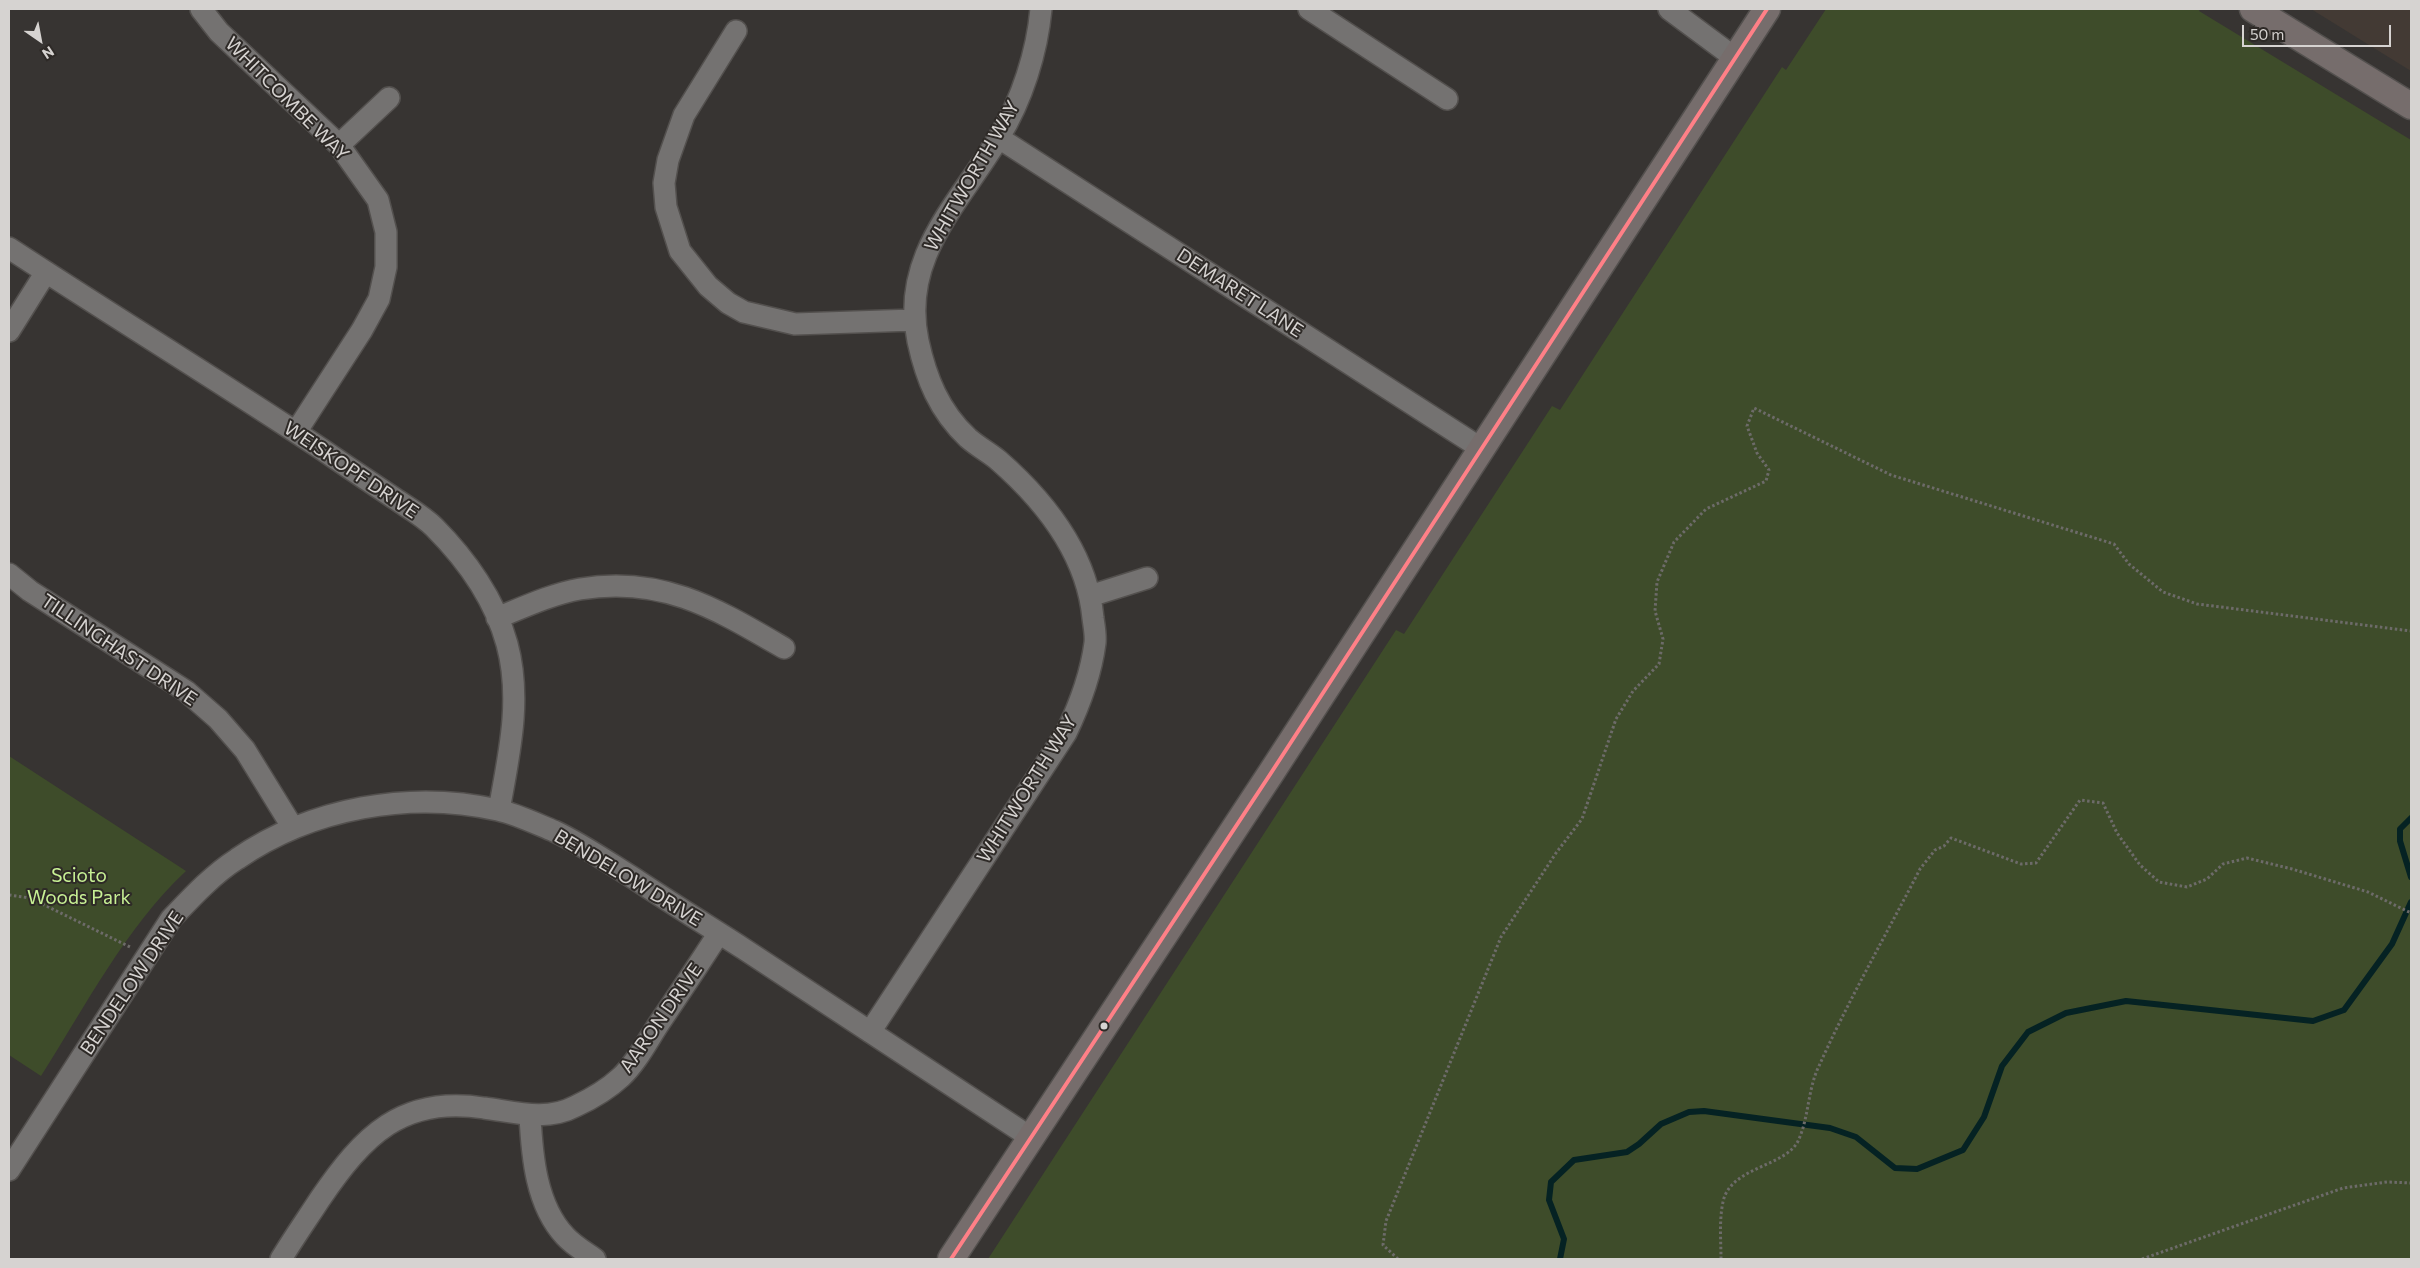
<!DOCTYPE html>
<html>
<head>
<meta charset="utf-8">
<style>
  body { margin:0 }
  #map { position:relative; width:2420px; height:1268px; overflow:hidden; background:#373432; font-family:Commissioner,sans-serif }
  canvas { display:block }
  .frame { position:absolute; inset:0; border:10px solid #d6d3d1; pointer-events:none }
  .north { position:absolute; left:15px; top:15px; width:50px; height:50px; -webkit-text-stroke:4px #2e2a27; paint-order:stroke; rotate:147deg; font-size:14px; font-weight:700; line-height:20px; text-align:center; color:#d6d3d1 }
  .north::after { content:''; display:block; margin:auto; width:18px; height:22px; background:#d6d3d1; clip-path:polygon(50% 0,100% 100%,50% 72%,0 100%) }
  .scale { position:absolute; left:2242px; top:25px; width:149px; height:22px; box-sizing:border-box; border:2px solid #d6d3d1; border-top:0; padding-left:6px; font-size:15px; line-height:18px; white-space:nowrap; color:#d6d3d1; -webkit-text-stroke:4px #2e2a27; paint-order:stroke }
</style>
</head>
<body>
<div id="map">
<canvas width="2420" height="1268"></canvas>
<div class="frame"></div>
<div class="north">N</div>
<div class="scale">50 m</div>
</div>
<script>
const c = document.querySelector('canvas').getContext('2d');
c.lineJoin = 'round';
function paint(path, color) { c.fillStyle = color; c.fill(path, 'evenodd'); }
function stroke(path, color, width, dash) { c.strokeStyle = color; c.lineWidth = width; c.lineCap = dash ? 'butt' : 'round'; c.setLineDash(dash || []); c.stroke(path); }
function label(font, color, halo, rows, align = 'center') {
  c.font = font + ' Commissioner,sans-serif'; c.lineWidth = 4; c.setLineDash([]); c.textBaseline = 'middle'; c.strokeStyle = halo; c.fillStyle = color; for (const [text, x, y, turn = 0] of rows) {
    c.save(); c.translate(x, y); c.rotate((+turn || 0) * Math.PI / 180); c.textAlign = isNaN(turn) ? turn : align; if (halo) c.strokeText(text, 0, 0); c.fillText(text, 0, 0); c.restore();
  }
}
const built = new Path2D(`
  M2311,9H2411V71Z`);
const green = new Path2D(`
  M1826,9H2200L2199,11L2411,140V1259H988L1396,630L1404,634L1552,406L1560,410L1782,67L1786,70Z
  M9,756L186,871C126,927 85,1007 41,1076L9,1055Z`);
const stream = new Path2D(`
  M2411,818L2400,829V841L2411,877
  M1560,1259L1564,1239L1549,1200L1551,1182L1574,1160L1627,1152L1639,1144L1661,1124L1689,1112L1704,1111L1830,1128L1856,1137L1895,1168L1917,1169L1963,1150L1984,1117L2002,1066L2028,1032L2066,1013L2126,1001L2313,1021L2344,1010L2392,944L2411,902`);
const path = new Path2D(`
  M9,895L30,898L130,947
  M1398,1259L1383,1245L1386,1221L1501,937L1556,853L1582,819L1616,719L1633,691L1659,664L1663,639L1655,611L1657,582L1674,542L1706,509L1766,481L1769,470L1757,453L1747,426L1754,408L1891,475L2114,544L2129,564L2163,592L2197,604L2411,631
  M1721,1259C1721,1241 1719,1220 1723,1202C1730,1166 1788,1167 1799,1139C1809,1116 1808,1088 1819,1066C1849,999 1886,935 1920,869L1935,850L1944,846L1951,838L2021,864L2036,863L2080,800L2103,803L2117,833L2140,865L2159,882L2187,887L2207,879L2223,864L2247,858L2292,869L2368,892L2411,913
  M2142,1259L2343,1188L2387,1182L2411,1183`);
const minor = new Path2D(`
  M201,9L219,32L339,145L378,200L386,232V267L379,299L362,330L296,432
  M1309,9L1447,99
  M1669,9L1735,58
  M736,31L684,115L668,160L664,183L666,207L680,251L708,286L728,303L744,312L795,324L914,320
  M999,138L1482,449
  M339,145L389,98
  M9,248C113,316 219,381 323,450C346,466 370,482 394,498C407,507 423,516 434,527C466,559 495,600 507,644C522,699 509,755 499,810
  M9,331L46,272
  M9,574L30,591L186,691L218,719L245,750L293,828
  M1090,596L1147,578
  M497,618C524,607 552,594 580,589C662,575 717,609 784,648
  M870,1032L1066,733C1080,704 1091,674 1095,643C1096,635 1094,626 1093,618C1087,554 1045,501 998,460C988,452 977,446 968,438C939,411 926,378 918,341C900,256 960,203 999,137C1022,100 1037,52 1041,9
  M530,1116C532,1156 536,1205 565,1236C573,1245 585,1252 595,1259
  M9,1170L171,919C191,898 212,875 237,859C311,808 410,790 498,810C516,814 537,824 554,831C582,844 609,863 635,879C671,903 708,926 744,949C839,1012 935,1074 1030,1137
  M281,1259C293,1239 307,1219 320,1199C363,1136 402,1095 484,1108C515,1112 546,1122 576,1106C591,1099 608,1089 621,1077C636,1063 647,1042 658,1025C679,994 699,964 719,933`);
const major = new Path2D(`
  M2253,9L2411,106
  M951,1259L1271,773L1767,9`);
const bus1 = new Path2D(`
  M951,1259L1271,773L1767,9`);
const markers = [
  [1104,1026,4.5,"#d6d3d1"]
];
const streetNames = [
  ["WHITCOMBE WAY",287,99,45],
  ["WHITWORTH WAY",972,176,-60],
  ["DEMARET LANE",1240,293,33],
  ["WEISKOPF DRIVE",351,470,34],
  ["TILLINGHAST DRIVE",119,650,34],
  ["WHITWORTH WAY",1027,789,-58],
  ["BENDELOW DRIVE",628,878,31],
  ["BENDELOW DRIVE",132,983,-56],
  ["AARON DRIVE",661,1018,-55]
];
const parkNames = [
  ["Scioto",79,876],
  ["Woods Park",79,898]
];
paint(built, '#433a34');
paint(green, '#3e4c2a');
stroke(stream, '#052223', 6);
stroke(minor, '#53504e', 24);
stroke(major, '#53504e', 29);
stroke(path, '#6d6b69', 3, [2.5, 2.5]);
stroke(minor, '#747271', 21);
stroke(major, '#766d6c', 26);
stroke(bus1, '#ff8087', 4);
for (const [x, y, r, color] of markers) { const dot = new Path2D(); dot.arc(x, y, r, 0, 2 * Math.PI); c.fillStyle = color; c.fill(dot); stroke(dot, '#2e2a27', 2); }
label('19px', '#d6d3d1', '#2e2a27', streetNames);
label('19px', '#c7f094', '#2e2a27', parkNames);
</script>
</body>
</html>
